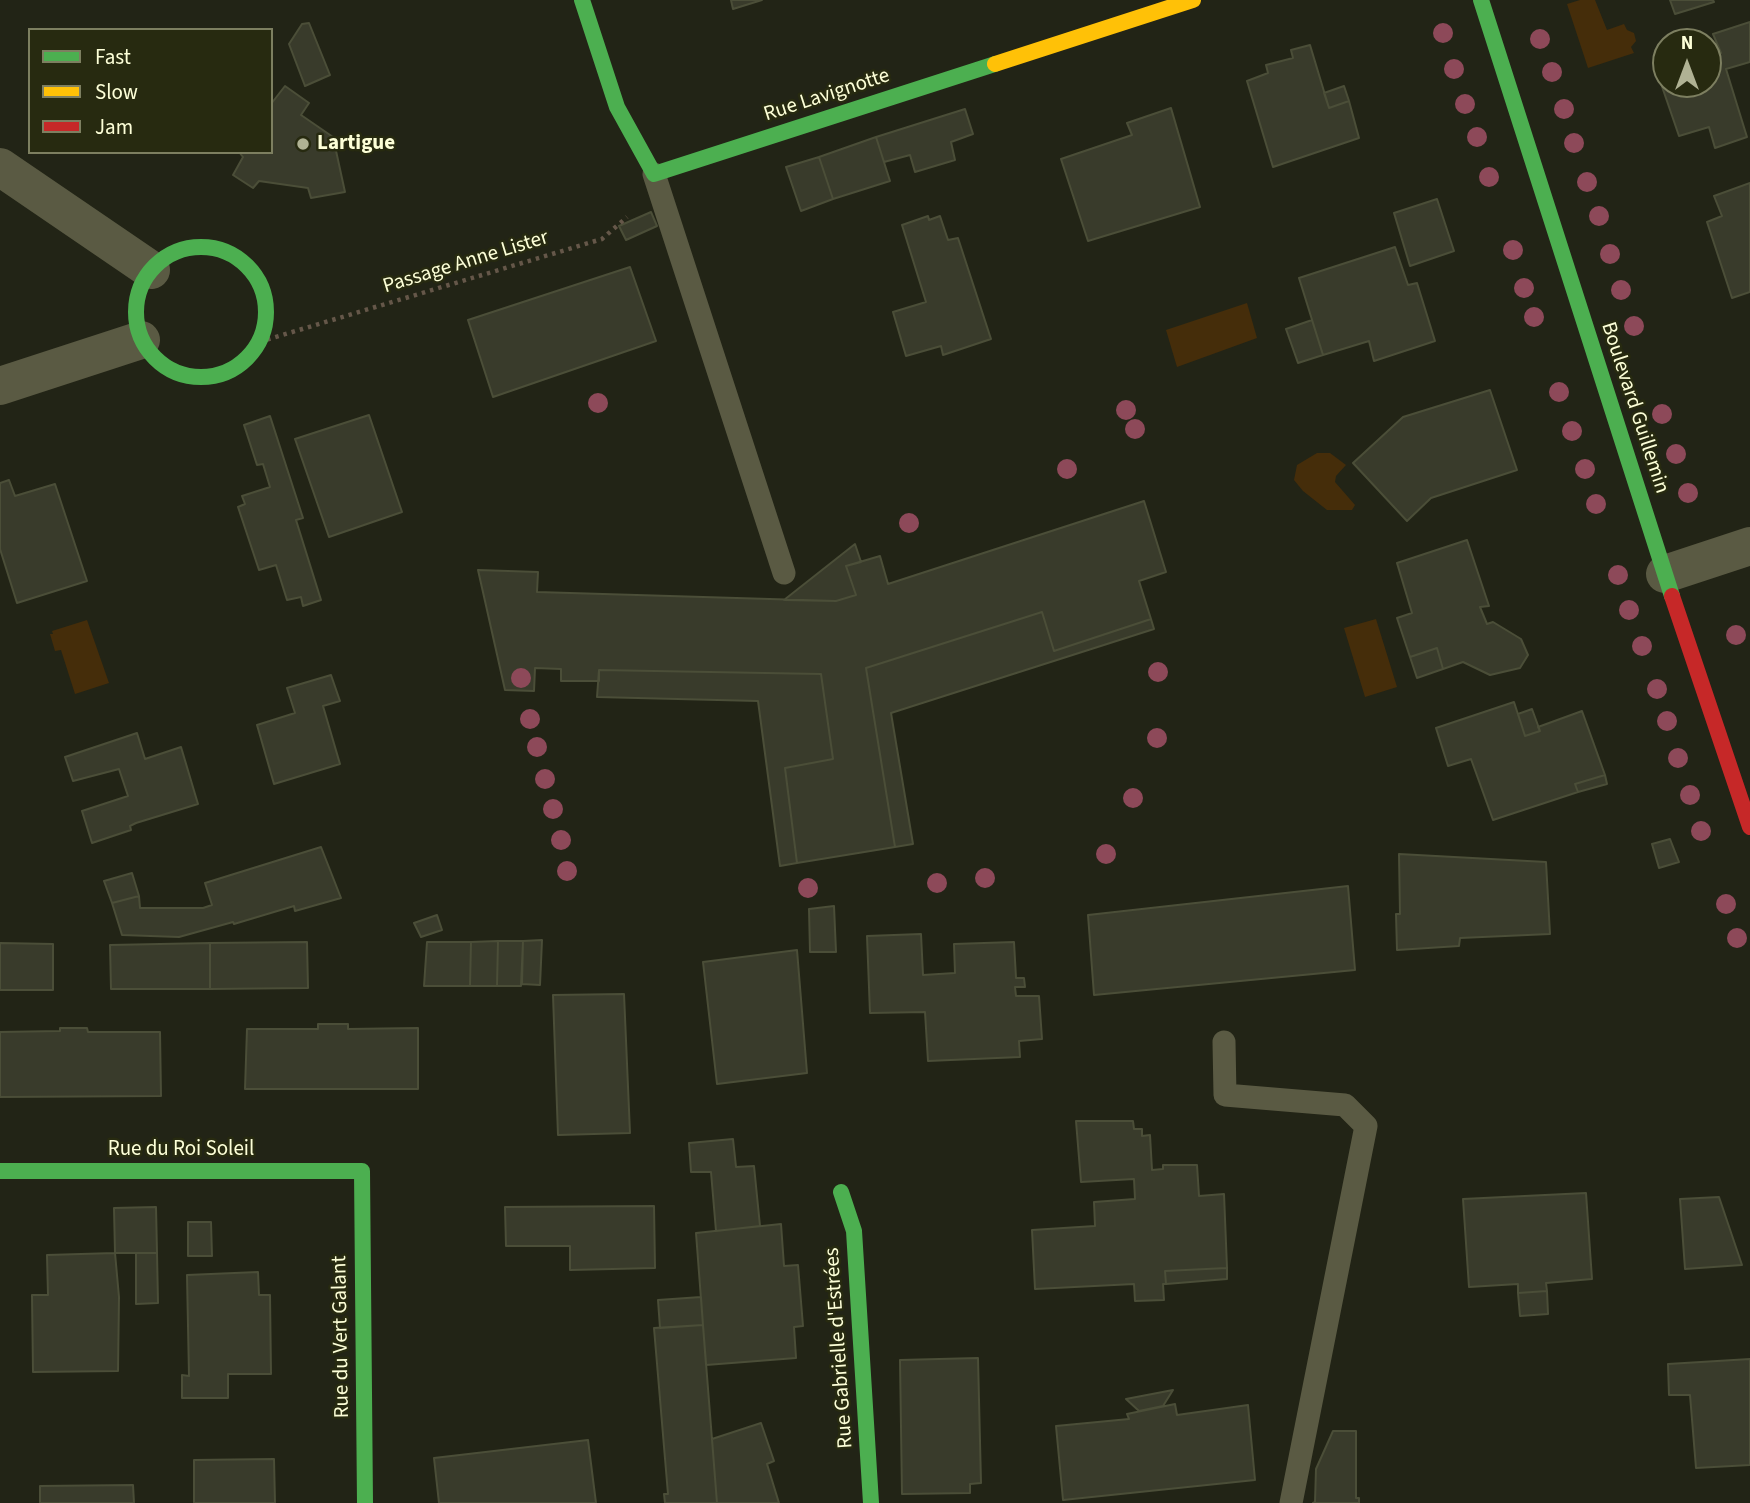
<!DOCTYPE html>
<html>
<head>
<meta charset="utf-8">
<style>
  body { margin:0 }
  #map { position:relative; width:1750px; height:1503px; overflow:hidden; background:#222416; font-family:"Source Sans 3",sans-serif }
  canvas { display:block }
  .legend { position:absolute; left:28px; top:28px; width:245px; height:126px; box-sizing:border-box; background:#272a10; border:2px solid #7d7f60; margin:0; padding:9px 12px; list-style:none; font-size:21px; color:#fdffd8 }
  .legend li { display:flex; align-items:center; gap:14px; height:35px }
  .legend b { width:35px; border:2px solid #7d7f60 }
  .north { position:absolute; left:1652px; top:28px; width:70px; height:70px; box-sizing:border-box; background:#272a10; border:2px solid #7d7f60; border-radius:50%; rotate:0deg; font-size:19px; font-weight:700; line-height:28px; text-align:center; color:#fdffd8 }
  .north::after { content:''; display:block; margin:auto; width:24px; height:32px; background:#b0b294; clip-path:polygon(50% 0,100% 100%,50% 72%,0 100%) }
</style>
</head>
<body>
<div id="map">
<canvas width="1750" height="1503"></canvas>
<ul class="legend">
<li><b style="height:9px;background:#4caf50"></b>Fast</li>
<li><b style="height:9px;background:#ffc107"></b>Slow</li>
<li><b style="height:9px;background:#c62828"></b>Jam</li>
</ul>
<div class="north">N</div>
</div>
<script>
const c = document.querySelector('canvas').getContext('2d');
c.lineJoin = 'round';
function paint(path, color) { c.fillStyle = color; c.fill(path, 'evenodd'); }
function stroke(path, color, width, dash) { c.strokeStyle = color; c.lineWidth = width; c.lineCap = dash ? 'butt' : 'round'; c.setLineDash(dash || []); c.stroke(path); }
function label(font, color, halo, rows, align = 'center') {
  c.font = font + ' "Source Sans 3",sans-serif'; c.lineWidth = 5; c.setLineDash([]); c.textBaseline = 'middle'; c.strokeStyle = halo; c.fillStyle = color; for (const [text, x, y, turn = 0] of rows) {
    c.save(); c.translate(x, y); c.rotate((+turn || 0) * Math.PI / 180); c.textAlign = isNaN(turn) ? turn : align; if (halo) c.strokeText(text, 0, 0); c.fillText(text, 0, 0); c.restore();
  }
}
const water = new Path2D(`
  M1580,0H1595L1607,30L1624,24L1627,30L1634,33L1636,41L1631,47L1634,53L1588,68L1567,4Z
  M1247,303L1257,338L1177,367L1166,330Z
  M1317,453H1330L1346,465L1336,476L1335,482L1355,505L1352,510H1327L1303,491L1294,480L1297,465Z
  M1376,619L1397,687L1365,697L1344,628Z
  M87,620L109,683L75,694L61,650L55,651L50,634H53L52,631Z`);
const building = new Path2D(`
  M731,0H762L733,9Z
  M1670,0H1713L1714,2L1675,14Z
  M1750,22V62L1726,69L1747,137L1715,148L1709,127L1679,136L1657,72L1666,69V84H1708V56L1721,53L1713,34Z
  M309,23L330,75L305,86L289,44L302,24Z
  M1310,45L1329,108L1349,101L1359,138L1273,167L1247,81L1268,73L1266,65L1293,58L1291,50Z
  M285,86L309,103L301,115L333,137L345,192L311,198L308,188L259,181L253,188L233,175L243,157L239,152H271V104Z
  M1344,86L1349,101L1329,108L1324,93Z
  M1171,108L1200,207L1088,241L1061,159L1132,135L1127,123Z
  M965,109L973,134L951,142L955,160L915,172L910,155L884,162L876,137Z
  M876,137L890,181L833,199L819,157Z
  M819,157L833,199L801,211L786,167Z
  M1750,183V292L1732,298L1707,222L1722,216L1714,196Z
  M1437,199L1454,251L1410,266L1394,213Z
  M651,212L657,226L626,240L619,226Z
  M928,216L929,220L940,216L948,240L958,238L991,339L943,355L941,346L906,356L893,312L926,302L902,225Z
  M1395,247L1408,285L1417,283L1435,341L1374,361L1369,341L1323,355L1299,278Z
  M630,267L656,341L493,397L468,320Z
  M1312,320L1323,355L1298,363L1286,329Z
  M1490,390L1517,470L1431,498L1407,521L1353,463L1403,417Z
  M369,415L402,512L329,537L295,439Z
  M270,416L303,518L296,520L321,600L303,606L301,597L287,600L276,565L259,570L238,507L245,504L242,496L270,487L263,464L257,465L244,425Z
  M9,480L15,496L55,484L87,581L17,603L0,549V483Z
  M1144,501L1166,572L1139,581L1151,619L1054,651L1042,612L866,668L895,847L797,863L785,768L833,759L821,674L599,670V681H561V669L535,668L534,691L505,690L478,570L538,572L537,592L836,601L856,595L846,566L880,556L888,584Z
  M1467,540L1489,606L1480,607L1487,624L1493,622L1521,639L1528,655L1520,668L1490,675L1463,662L1443,669L1437,648L1410,657L1397,618L1412,613L1397,563Z
  M855,544L861,562L846,566L856,595L836,601L784,600Z
  M1042,612L1054,651L1151,619L1154,629L891,713L913,844L895,847L866,668Z
  M1437,648L1443,669L1417,678L1410,657Z
  M599,670L821,674L833,759L785,768L797,863L780,866L758,701L597,697Z
  M331,675L340,701L323,706L340,764L274,784L257,725L295,713L287,688Z
  M1514,702L1525,736L1540,731L1538,727L1582,711L1605,775L1575,784L1578,792L1493,820L1471,759L1448,766L1436,728Z
  M1532,709L1540,731L1525,736L1518,714Z
  M137,733L145,759L181,747L198,804L136,823L130,826L131,830L92,843L82,811L128,796L119,769L73,781L65,757Z
  M1605,775L1607,784L1578,792L1575,784Z
  M1670,839L1679,862L1659,868L1652,844Z
  M321,847L341,898L295,911L294,906L234,924L233,922L179,937L122,935L112,903L139,896L140,908H203L212,905L205,883Z
  M1399,854L1546,862L1550,934L1460,938L1459,946L1397,950L1396,914H1400Z
  M132,873L139,896L112,903L104,881Z
  M1348,886L1355,970L1094,995L1088,915Z
  M834,906L836,952H810L809,909Z
  M437,915L442,930L421,937L414,923Z
  M921,934L923,975L955,973L954,944L1014,942L1016,978H1024L1025,987H1015L1016,996H1039L1042,1039L1019,1041L1020,1057L928,1061L925,1012L870,1013L867,936Z
  M542,940L540,985L522,984L523,941Z
  M498,941L497,986H470L471,942Z
  M498,941H523L521,986H497Z
  M307,942L308,988L210,989V943Z
  M427,942H471L470,986H424Z
  M0,943L53,944V990H0Z
  M210,943V989H111L110,945Z
  M797,950L807,1073L717,1084L703,962Z
  M624,994L630,1133L558,1135L553,995Z
  M318,1024H348V1029L418,1028V1089H245L247,1029H318Z
  M60,1028H87L88,1032H160L161,1096L0,1097V1032L60,1031Z
  M1076,1121H1133L1134,1129H1142V1136L1150,1135L1152,1170L1163,1169V1165H1197L1199,1196L1224,1194L1227,1268L1165,1271L1166,1284H1163L1164,1300L1135,1301L1134,1284L1035,1289L1032,1230L1095,1226L1094,1202L1135,1199L1134,1179L1081,1182Z
  M733,1139L736,1167L754,1166L760,1226L716,1231L711,1172H691L689,1143Z
  M1586,1193L1592,1279L1546,1283L1547,1291L1518,1293V1284L1469,1287L1463,1199Z
  M1719,1197L1742,1265L1685,1269L1680,1199Z
  M654,1206L655,1268L570,1270V1246H506L505,1207Z
  M156,1207L157,1253H115L114,1208Z
  M188,1222H211L212,1256H188Z
  M781,1224L784,1266L798,1265L803,1326L794,1327L796,1358L706,1365L696,1233Z
  M115,1253L119,1297L118,1371L33,1372L32,1295H48L47,1255Z
  M136,1253H157L158,1303L136,1304Z
  M1227,1268V1279L1166,1284L1165,1271Z
  M258,1272L259,1295H270L271,1374H228V1398H182V1375L189,1376L187,1275Z
  M1547,1291L1548,1314L1520,1316L1518,1293Z
  M701,1297L703,1325L660,1328L658,1300Z
  M703,1325L717,1503H665L664,1494H668L654,1328Z
  M978,1358L981,1483L970,1484V1493L902,1494L900,1360Z
  M1750,1359V1465L1696,1468L1690,1395H1669L1668,1364Z
  M1173,1390L1163,1406L1139,1411L1126,1399Z
  M1175,1404L1177,1415L1248,1405L1255,1480L1063,1500L1056,1426L1129,1419L1127,1414Z
  M761,1423L774,1461L767,1464L779,1503H717L712,1439Z
  M1333,1431H1356V1498H1359V1503H1313L1315,1502L1316,1469Z
  M588,1440L596,1503H439L434,1458Z
  M274,1459L275,1503H194V1460Z
  M133,1485L134,1503H40V1486Z`);
const path = new Path2D(`
  M259,342L602,239L627,217`);
const lane = new Path2D(`
  M654,174L784,573
  M1224,1042L1225,1095L1345,1105L1366,1126L1291,1503`);
const street = new Path2D(`
  M0,167L151,270
  M0,386L141,340
  M1665,574L1750,546`);
const fast = new Path2D(`
  M582,0L617,107L654,174L995,64
  M1481,0L1672,596
  M136 312a65 65 0 1 1 130 0a65 65 0 1 1-130 0Z
  M0,1171H362L365,1503
  M841,1192L854,1231L871,1503`);
const slow = new Path2D(`
  M995,64L1193,0`);
const jam = new Path2D(`
  M1672,596L1750,827`);
const trees = [
  [1443,33],
  [1540,39],
  [1454,69],
  [1552,72],
  [1465,104],
  [1564,109],
  [1477,137],
  [1574,143],
  [1489,177],
  [1587,182],
  [1599,216],
  [1513,250],
  [1610,254],
  [1524,288],
  [1621,290],
  [1534,317],
  [1634,326],
  [1559,392],
  [598,403],
  [1126,410],
  [1662,414],
  [1135,429],
  [1572,431],
  [1676,454],
  [1067,469],
  [1585,469],
  [1688,493],
  [1596,504],
  [909,523],
  [1618,575],
  [1629,610],
  [1736,635],
  [1642,646],
  [1158,672],
  [521,678],
  [1657,689],
  [530,719],
  [1667,721],
  [1157,738],
  [537,747],
  [1678,758],
  [545,779],
  [1690,795],
  [1133,798],
  [553,809],
  [1701,831],
  [561,840],
  [1106,854],
  [567,871],
  [985,878],
  [937,883],
  [808,888],
  [1726,904],
  [1737,938]
];
const markers = [
  [303,144,7,"#b0b294"]
];
const streetNames = [
  ["Rue Lavignotte",827,96,-18],
  ["Passage Anne Lister",466,263,-17],
  ["Boulevard Guillemin",1634,408,72],
  ["Rue du Roi Soleil",181,1150],
  ["Rue du Vert Galant",342,1337,-91],
  ["Rue Gabrielle d'Estrées",840,1348,-94]
];
const poiNames = [
  ["Lartigue",317,144]
];
paint(water, '#452d0a');
paint(building, '#393b2b');
stroke(building, '#4b4e38', 2);
stroke(path, '#655749', 4.5, [3.5, 5]);
stroke(lane, '#5a5a43', 23);
stroke(street, '#5a5a43', 38);
stroke(fast, '#4caf50', 16);
stroke(slow, '#ffc107', 16);
stroke(jam, '#c62828', 16);
c.fillStyle = '#8d4959';
for (const [x, y] of trees) { c.beginPath(); c.arc(x, y, 10, 0, 2 * Math.PI); c.fill(); }
for (const [x, y, r, color] of markers) { const dot = new Path2D(); dot.arc(x, y, r, 0, 2 * Math.PI); c.fillStyle = color; c.fill(dot); stroke(dot, '#272a10', 2.5); }
label('21px', '#fdffd8', '#272a10', streetNames);
label('bold 21px', '#fdffd8', '#272a10', poiNames, 'left');
</script>
</body>
</html>
